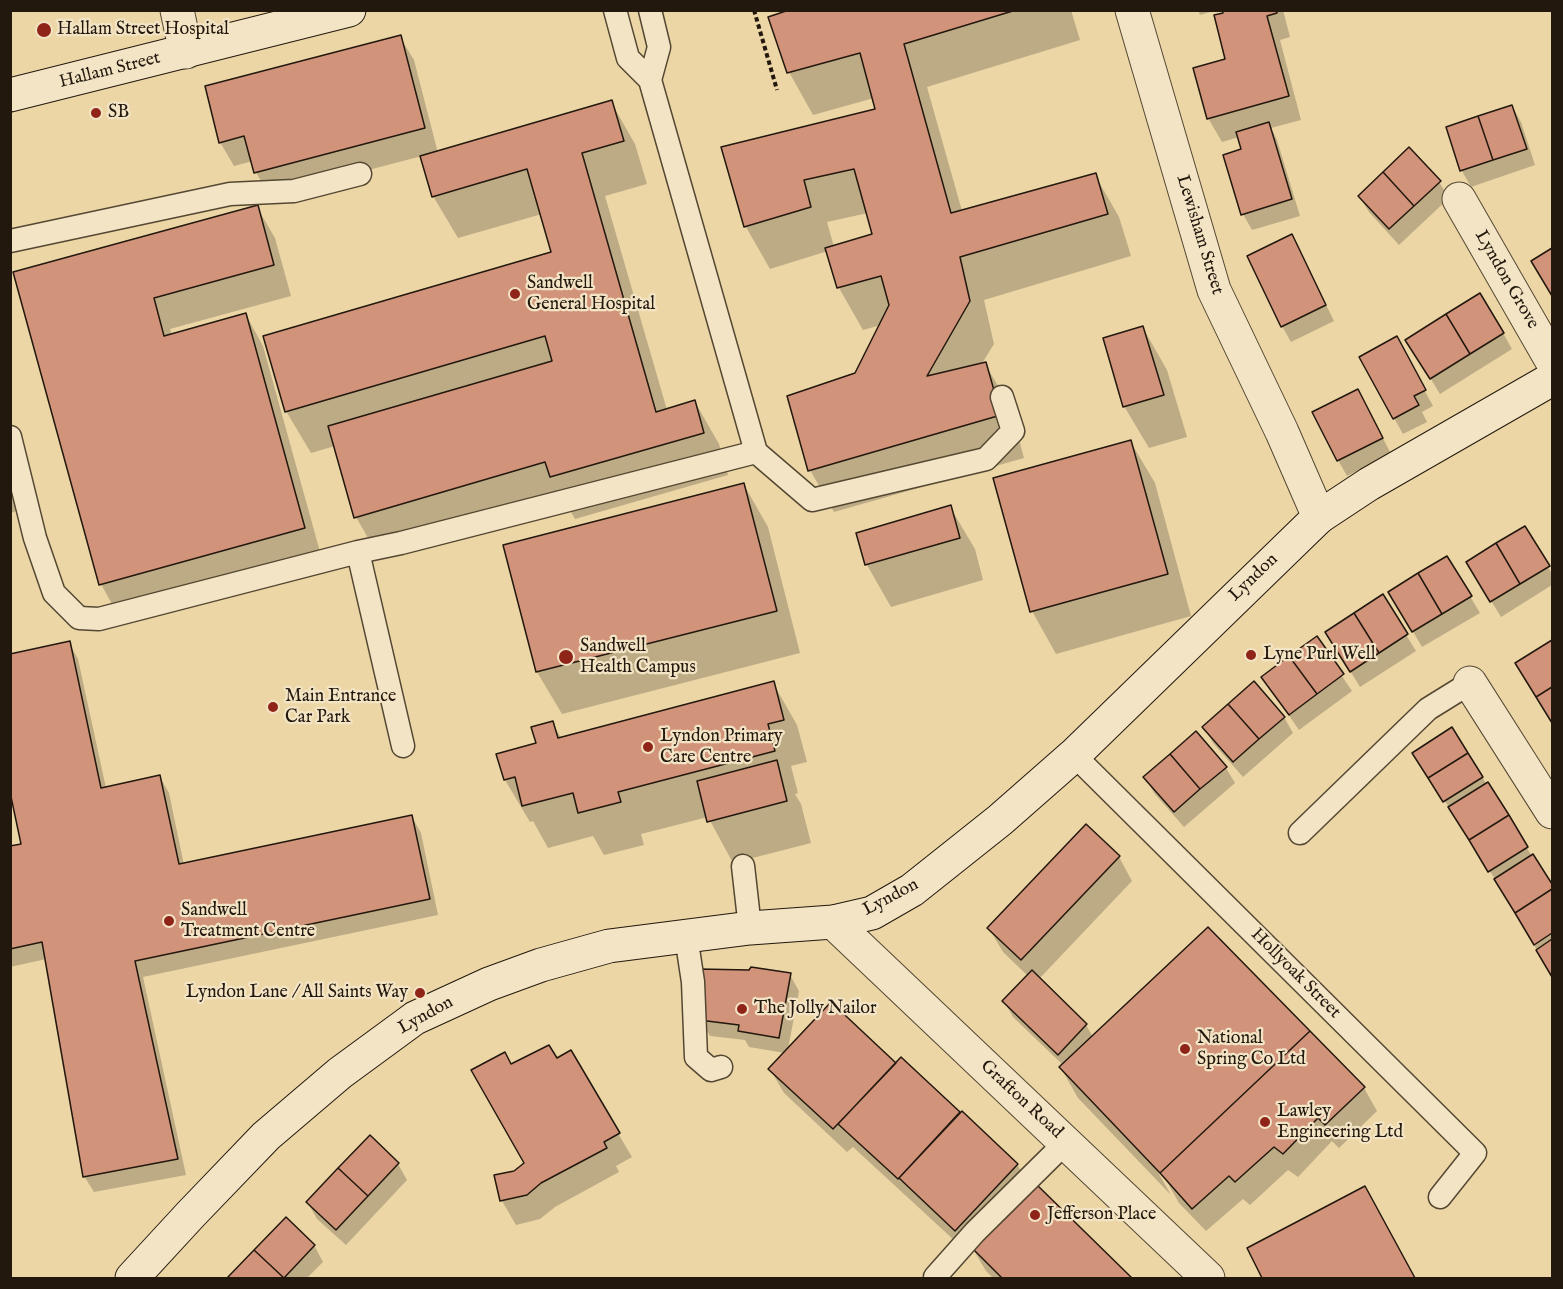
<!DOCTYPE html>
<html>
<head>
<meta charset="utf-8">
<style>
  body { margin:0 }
  #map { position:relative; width:1563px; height:1289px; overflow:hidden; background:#ecd6a6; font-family:"IM FELL English",serif }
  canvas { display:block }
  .frame { position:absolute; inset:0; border:12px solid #22180d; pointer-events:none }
</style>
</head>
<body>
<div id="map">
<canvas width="1563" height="1289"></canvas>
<div class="frame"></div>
</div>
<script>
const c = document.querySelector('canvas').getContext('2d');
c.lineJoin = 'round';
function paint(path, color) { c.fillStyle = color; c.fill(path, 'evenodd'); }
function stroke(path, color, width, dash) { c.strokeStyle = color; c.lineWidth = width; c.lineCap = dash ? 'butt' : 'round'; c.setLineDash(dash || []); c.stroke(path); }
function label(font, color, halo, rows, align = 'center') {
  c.font = font + ' "IM FELL English",serif'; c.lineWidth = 4.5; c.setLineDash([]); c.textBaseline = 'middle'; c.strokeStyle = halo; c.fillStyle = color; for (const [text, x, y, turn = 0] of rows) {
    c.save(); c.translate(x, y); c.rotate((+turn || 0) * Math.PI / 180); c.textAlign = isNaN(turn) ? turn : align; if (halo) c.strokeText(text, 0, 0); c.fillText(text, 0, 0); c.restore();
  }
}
const shadow = new Path2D(`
  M795,10H1071L1080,40L927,87L962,211L1095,175L1119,217L1131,256L984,300L994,344L981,365L985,364L1010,406L1024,458L834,512L810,470L881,325L863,330L839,288L828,251L770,269L746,227L723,148L877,110L874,98L813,115L789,72ZM868,213L874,235L834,247L827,222Z
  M1198,10H1217L1200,15Z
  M1223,10H1283L1290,37L1280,40L1301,120L1271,128L1277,140L1300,216L1252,230L1243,214V150L1239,137L1222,142L1208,118L1227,60Z
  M400,37L414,60L438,153L611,102L635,144L647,184L605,196L667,410L695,402L719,444L728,475L575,519L567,505L380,559L356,517L335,446L311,453L286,411L553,254L542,214L458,238L433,196L422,156L269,196L256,172L253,161L234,166L220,142Z
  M1512,106L1521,122L1535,165L1471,187L1462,171L1448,128Z
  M1439,182L1449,198L1399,245L1369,212L1359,196Z
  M257,207L275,238L291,296L170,329L172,335L246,315L263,346L322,559L118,615L101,584L15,273Z
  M1552,250V294L1533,262Z
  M1300,252L1334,321L1291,342L1282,326Z
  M1143,328L1167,370L1187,437L1149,448L1124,406Z
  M1503,333L1512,349L1440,394L1417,356Z
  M1405,354L1433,406L1422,412L1427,422L1403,434L1394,418Z
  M1367,407L1391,454L1347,476L1338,460Z
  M1130,441L1155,483L1191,616L1056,654L1032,611Z
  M10,466L23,509L10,513Z
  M744,485L768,527L800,653L562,714L537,672L505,546Z
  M950,507L975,549L983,580L891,607L867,565L858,534Z
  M1524,528L1552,574V585L1501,617L1477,578Z
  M1447,558L1480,613L1422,647L1390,592Z
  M1382,596L1416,651L1360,687L1336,648Z
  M1316,638L1352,691L1299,730L1263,678Z
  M1552,641V722L1517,664Z
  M69,643L78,659L106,788L160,777L169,793L184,865L412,817L421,833L438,915L143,977L186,1175L94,1192L84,1176L46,959L10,967V848L23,845Z
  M773,683L797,725L807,762L791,766L798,793L795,794L801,804L811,843L733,863L708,817L641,834L644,845L604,855L593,836L548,848L533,821L530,822L505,780L498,755L538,744L552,723L562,739Z
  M1284,717L1293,733L1243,777L1213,743L1204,727Z
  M1452,729L1552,888V976L1500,887L1414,753Z
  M1226,768L1235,783L1184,827L1154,793L1145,777Z
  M1119,857L1132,881L1039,979L1086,1025L1093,1037L1364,1088L1377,1111L1339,1148L1332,1141L1298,1177L1288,1170L1250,1205L1243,1199L1206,1231L1179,1203L1158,1166L1155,1167L1171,1195L1078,1098L1061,1068L1063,1065L1013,1017L1004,1001L1028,976L1003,952L989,928Z
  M790,975L799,991L788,1049L896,1065L901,1059L1017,1164L1031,1189L1035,1185L1129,1278H993L986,1271L973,1249L969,1254L853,1147L847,1152L784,1093L770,1069L785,1053L749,1047L745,1040L710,1036L701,1020Z
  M570,1052L632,1157L616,1166L619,1172L555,1207L540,1219L516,1225L502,1201L496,1176L514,1172L526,1163L511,1066L556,1059Z
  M398,1164L407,1180L346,1245L317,1219L308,1203Z
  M286,1219L314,1245L323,1262L307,1278H229Z
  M1383,1219L1414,1278H1264L1249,1249Z`);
const building = new Path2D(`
  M789,10H1016L904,44L951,213L1096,173L1108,214L960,257L970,301L927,376L986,362L1001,415L808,471L787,396L855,373L889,305L881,276L837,288L825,248L872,234L854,169L804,180L811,207L744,227L721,147L875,109L860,53L787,73L768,17Z
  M1222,10H1277V13L1267,16L1289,96L1207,119L1193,68L1225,59L1214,15L1223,13Z
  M401,35L425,128L254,173L244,136L219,143L205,86Z
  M612,100L624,141L582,153L656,412L695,400L704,433L550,477L545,462L354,518L328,426L552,361L545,336L285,412L263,336L551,252L527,169L432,197L420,156Z
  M1512,105L1527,149L1493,160L1478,116Z
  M1478,116L1493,160L1460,171L1446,127Z
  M1269,122L1292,199L1241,215L1223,155L1241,149L1236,132Z
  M1409,147L1441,181L1414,206L1383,172Z
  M1383,172L1414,206L1389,229L1358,196Z
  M258,205L274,265L154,298L164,336L246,313L305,528L99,585L13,272Z
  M1292,234L1326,305L1281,327L1247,256Z
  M1552,248V296L1531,261Z
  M1480,293L1504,333L1470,354L1446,314Z
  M1446,314L1470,354L1430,379L1405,340Z
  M1143,326L1164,395L1123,407L1103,338Z
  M1397,336L1426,390L1414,396L1419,405L1393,419L1359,357Z
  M1358,389L1383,438L1337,461L1312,412Z
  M1131,440L1168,574L1030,612L993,478Z
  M744,483L777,611L536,672L503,545Z
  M951,505L960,538L865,565L856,533Z
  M1525,526L1550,566L1520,584L1496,543Z
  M1496,543L1520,584L1490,602L1466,562Z
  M1447,556L1472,596L1442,614L1418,573Z
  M1418,573L1442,614L1412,632L1388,592Z
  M1383,594L1408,634L1379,653L1354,613Z
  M1354,613L1379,653L1350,672L1325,632Z
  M1317,636L1344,674L1317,694L1289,656Z
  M1552,640V687L1536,697L1515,663Z
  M70,641L101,788L160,775L179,864L412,815L430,899L135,961L178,1159L83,1177L42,942L10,949V846L21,844L10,792V654Z
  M1289,656L1317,694L1289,715L1261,677Z
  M774,681L784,720L768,724L775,751L618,792L621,802L578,813L573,793L522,806L515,777L504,780L496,754L536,743L531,727L553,721L558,738Z
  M1254,681L1285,717L1259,739L1228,704Z
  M1552,687V723L1536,697Z
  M1228,704L1259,739L1233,762L1202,727Z
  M1452,727L1468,753L1428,778L1412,753Z
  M1196,731L1227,767L1200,789L1170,754Z
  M1468,753L1483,777L1443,802L1428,778Z
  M1170,754L1200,789L1174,812L1143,777Z
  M777,760L787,801L707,822L697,781Z
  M1488,782L1509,815L1469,840L1448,807Z
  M1509,815L1528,847L1488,872L1469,840Z
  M1086,824L1120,856L1021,960L987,928Z
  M1533,854L1552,884V889L1515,913L1494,879Z
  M1552,889V933L1534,945L1515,913Z
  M1208,927L1310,1031L1160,1173L1059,1067Z
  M1552,939V977L1536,950Z
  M751,967L791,973L779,1038L738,1031L739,1025L699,1020V969L749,970Z
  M1032,970L1087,1024L1058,1055L1002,1001Z
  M831,1002L896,1063L833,1129L768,1069Z
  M1310,1031L1365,1087L1325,1125L1318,1118L1283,1154L1274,1147L1235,1182L1229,1176L1192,1209L1160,1173Z
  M549,1045L557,1058L571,1050L620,1133L604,1142L607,1148L541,1183L527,1195L500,1201L494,1175L514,1171L524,1163L471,1070L505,1052L511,1064Z
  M901,1057L960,1112L898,1179L838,1124Z
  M962,1111L1018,1164L955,1231L899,1178Z
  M370,1135L399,1163L368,1196L338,1168Z
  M338,1168L368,1196L336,1230L306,1202Z
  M1035,1183L1132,1278H1002L971,1247Z
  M1365,1186L1415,1278H1262L1247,1248Z
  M286,1217L315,1245L284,1278L254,1250Z
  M254,1250L284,1278H227Z`);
const path = new Path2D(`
  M754,10L777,90`);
const lane = new Path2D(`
  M615,10L628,58L650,80L756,452L812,500L986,459L1013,431L1002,397
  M650,80L659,47L650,10
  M10,241L230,194L294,191L360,174
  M10,437L35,538L54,593L79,618L99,619L358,552L401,543L756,452
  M358,552L403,746
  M1074,755L1475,1153L1440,1197
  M1300,833L1428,709L1470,683
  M743,866L750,928
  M686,936L693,982L696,1057L711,1070L721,1067
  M935,1277L975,1232L1066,1142`);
const street = new Path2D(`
  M177,10L186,52
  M1132,10L1214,290L1282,432L1319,517
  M1459,199L1552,361
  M1470,683L1552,812
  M833,922L1208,1278`);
const secondary = new Path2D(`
  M10,95L349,10
  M132,1278L191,1214L266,1136L340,1073L415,1018L489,984L541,965L609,946L750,928L833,922L872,913L912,890L1000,820L1074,755L1319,517L1369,484L1552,379`);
const markers = [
  [44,30,8,"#8f2418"],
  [96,113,6,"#8f2418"],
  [515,294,6,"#8f2418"],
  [1251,655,6,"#8f2418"],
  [566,657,8,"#8f2418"],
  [273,707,6,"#8f2418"],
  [648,747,6,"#8f2418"],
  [169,921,6,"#8f2418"],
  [420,993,6,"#8f2418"],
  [742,1009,6,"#8f2418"],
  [1185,1049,6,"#8f2418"],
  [1265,1122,6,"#8f2418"],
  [1035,1215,6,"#8f2418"]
];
const poiNames = [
  ["Hallam Street Hospital",57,30],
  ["SB",108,113],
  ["Sandwell",527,284],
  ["General Hospital",527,305],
  ["Sandwell",580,647],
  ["Health Campus",580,668],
  ["Lyne Purl Well",1263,655],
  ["Main Entrance",285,697],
  ["Car Park",285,718],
  ["Lyndon Primary",660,737],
  ["Care Centre",660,758],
  ["Sandwell",181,911],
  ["Treatment Centre",181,932],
  ["Lyndon Lane / All Saints Way",408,993,"right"],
  ["The Jolly Nailor",754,1009],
  ["National",1197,1039],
  ["Spring Co Ltd",1197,1060],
  ["Lawley",1277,1112],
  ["Engineering Ltd",1277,1133],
  ["Jefferson Place",1047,1215]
];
const streetNames = [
  ["Hallam Street",110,71,-14],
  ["Lewisham Street",1199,235,73],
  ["Lyndon Grove",1506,280,60],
  ["Lyndon",1254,578,-44],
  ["Lyndon",891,898,-28],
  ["Hollyoak Street",1295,974,45],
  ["Lyndon",426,1016,-29],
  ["Grafton Road",1021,1100,43]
];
paint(shadow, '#0003');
paint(building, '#d2937b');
stroke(building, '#22180d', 1.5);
stroke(lane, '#544833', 25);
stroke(street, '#544833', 35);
stroke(secondary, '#22180d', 35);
stroke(path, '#22180d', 4, [4.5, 3]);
stroke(lane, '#f3e4c5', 22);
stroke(street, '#f3e4c5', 33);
stroke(secondary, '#f3e4c5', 33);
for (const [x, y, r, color] of markers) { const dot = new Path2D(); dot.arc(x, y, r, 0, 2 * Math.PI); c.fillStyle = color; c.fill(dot); stroke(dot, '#f3e4c5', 2); }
label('18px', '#22180d', '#f3e4c5', poiNames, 'left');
label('18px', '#22180d', '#f3e4c5', streetNames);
</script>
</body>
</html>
